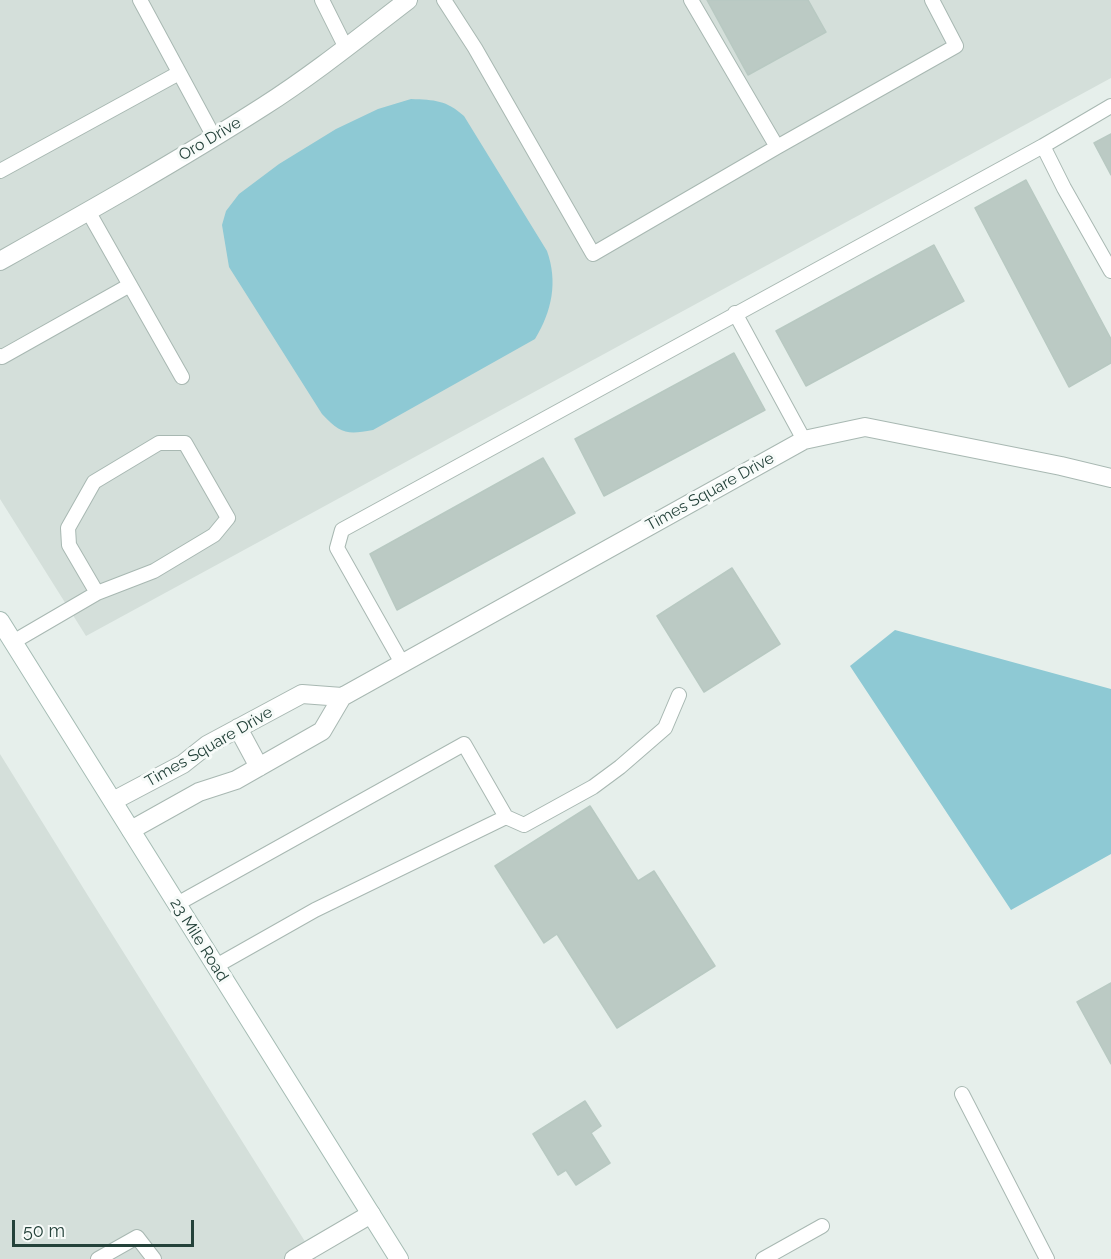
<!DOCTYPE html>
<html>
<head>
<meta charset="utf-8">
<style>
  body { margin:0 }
  #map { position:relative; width:1111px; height:1259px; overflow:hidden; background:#e6efeb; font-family:Raleway,sans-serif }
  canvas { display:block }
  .scale { position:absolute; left:12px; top:1220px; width:182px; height:27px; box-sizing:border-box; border:3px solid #24423a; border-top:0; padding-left:8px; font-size:18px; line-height:21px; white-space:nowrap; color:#24423a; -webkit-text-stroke:4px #f7fbf9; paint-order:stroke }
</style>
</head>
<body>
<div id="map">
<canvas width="1111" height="1259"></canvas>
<div class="scale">50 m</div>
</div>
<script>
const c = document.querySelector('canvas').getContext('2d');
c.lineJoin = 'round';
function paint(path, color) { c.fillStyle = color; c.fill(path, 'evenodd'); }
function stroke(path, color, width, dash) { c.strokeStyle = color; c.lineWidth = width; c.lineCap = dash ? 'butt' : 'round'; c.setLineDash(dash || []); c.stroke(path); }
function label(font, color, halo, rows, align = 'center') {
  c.font = font + ' Raleway,sans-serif'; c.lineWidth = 6; c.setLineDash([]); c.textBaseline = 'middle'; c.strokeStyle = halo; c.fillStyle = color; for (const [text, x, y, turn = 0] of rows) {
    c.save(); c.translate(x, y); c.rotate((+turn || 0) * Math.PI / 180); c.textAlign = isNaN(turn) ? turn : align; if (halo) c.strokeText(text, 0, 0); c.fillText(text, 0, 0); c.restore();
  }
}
const built = new Path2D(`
  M0,0H1111V78L86,636L0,499Z
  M0,754L90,899L316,1259H0Z`);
const water = new Path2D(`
  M411,99C435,100 446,100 464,116L547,251C558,282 552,311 535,339L373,430C347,435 341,434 322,414L229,267L222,225L226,211L239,194L279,164L336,129L378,109Z
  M895,630L1111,689V854L1011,910L850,666Z`);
const building = new Path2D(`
  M707,0H808L826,32L748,75Z
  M1111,134V175L1094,143Z
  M1026,180L1111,339V363L1069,387L975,208Z
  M934,245L964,301L806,386L776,331Z
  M734,353L765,410L604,496L575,439Z
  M543,458L575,513L397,610L370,554Z
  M732,568L780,644L704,692L657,616Z
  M590,806L638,881L654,871L715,966L617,1028L557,934L544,943L495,866Z
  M1111,983V1064L1077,1002Z
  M585,1101L601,1126L591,1133L610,1163L576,1185L566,1170L558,1175L533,1134Z`);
const lane = new Path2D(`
  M140,0L214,137
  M322,0L346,48
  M444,0L475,48L593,254L777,147L956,46L932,0
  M691,0L777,147
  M1111,106L1043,146L1064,188L1111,271
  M0,171L179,73
  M88,211L182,377
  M735,313L804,440
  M0,356L2,357L130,285
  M13,642L97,593L154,571L214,535L228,518L185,443H159L94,482L68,528L69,545L97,593
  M402,663L337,548L342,530L1043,146
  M506,817L524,825L593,787L620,767L665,728L679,695
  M177,904L464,744L506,817L315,910L216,966
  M962,1094L1047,1259
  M98,1259L137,1237L154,1259
  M763,1259L822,1226`);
const street = new Path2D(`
  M0,261C89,211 178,161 264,106C314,74 361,36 408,0
  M238,728L259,767
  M113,801L183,764L207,745L302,694L342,697
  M131,830L199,792L236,780L322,731L342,697L804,440L865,427L1061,466L1111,478
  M294,1259L371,1214`);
const secondary = new Path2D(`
  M0,621L399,1259`);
const streetNames = [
  ["Oro Drive",210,139,-31],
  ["Times Square Drive",710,492,-29],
  ["Times Square Drive",209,747,-30],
  ["23 Mile Road",199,940,58]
];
paint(built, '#d4dfda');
paint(water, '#8ec9d4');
paint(building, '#bbcac4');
stroke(building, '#b8c9c2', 1.5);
stroke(lane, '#a8b8b2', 16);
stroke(street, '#a8b8b2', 20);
stroke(secondary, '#a4bbb3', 20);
stroke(lane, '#fff', 14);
stroke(street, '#fff', 18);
stroke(secondary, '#fff', 18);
label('16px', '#24423a', '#f7fbf9', streetNames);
</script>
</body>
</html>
